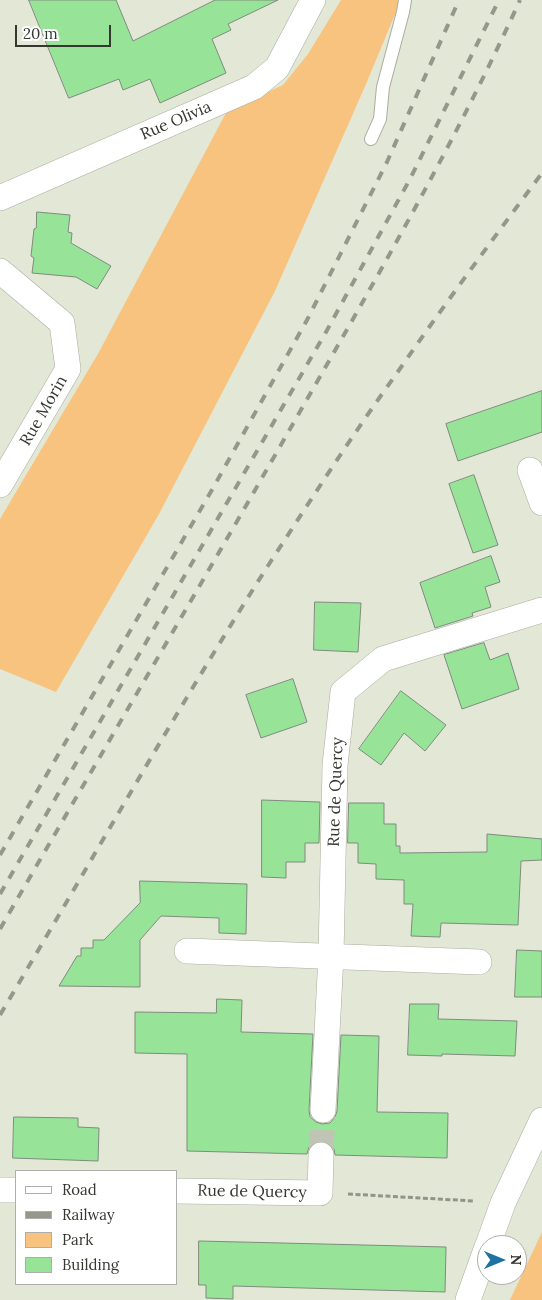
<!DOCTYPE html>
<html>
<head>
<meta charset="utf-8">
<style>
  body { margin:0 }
  #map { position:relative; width:542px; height:1300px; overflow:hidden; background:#e2e7d6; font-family:Lora,serif }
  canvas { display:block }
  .legend { position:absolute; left:15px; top:1170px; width:162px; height:115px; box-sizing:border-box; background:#fff; border:1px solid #aeafac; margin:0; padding:6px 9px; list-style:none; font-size:15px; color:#353730 }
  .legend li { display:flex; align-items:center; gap:10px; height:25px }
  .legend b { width:25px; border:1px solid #aeafac }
  .north { position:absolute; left:477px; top:1235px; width:50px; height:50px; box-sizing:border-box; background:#fff; border:1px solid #aeafac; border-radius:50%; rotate:90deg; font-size:14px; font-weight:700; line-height:20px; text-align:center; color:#353730 }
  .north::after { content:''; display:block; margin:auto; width:18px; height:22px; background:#1f72a2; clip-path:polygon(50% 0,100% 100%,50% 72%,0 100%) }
  .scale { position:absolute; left:15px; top:25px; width:96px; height:22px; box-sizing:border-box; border:2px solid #353730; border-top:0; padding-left:6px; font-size:15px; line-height:18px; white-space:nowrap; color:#353730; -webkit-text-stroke:4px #fff; paint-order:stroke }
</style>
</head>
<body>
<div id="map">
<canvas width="542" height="1300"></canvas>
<ul class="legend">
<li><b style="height:6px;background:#fff"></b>Road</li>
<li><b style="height:6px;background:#94988b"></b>Railway</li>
<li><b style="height:14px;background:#f8c37e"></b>Park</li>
<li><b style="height:14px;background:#97e498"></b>Building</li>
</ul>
<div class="north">N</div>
<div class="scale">20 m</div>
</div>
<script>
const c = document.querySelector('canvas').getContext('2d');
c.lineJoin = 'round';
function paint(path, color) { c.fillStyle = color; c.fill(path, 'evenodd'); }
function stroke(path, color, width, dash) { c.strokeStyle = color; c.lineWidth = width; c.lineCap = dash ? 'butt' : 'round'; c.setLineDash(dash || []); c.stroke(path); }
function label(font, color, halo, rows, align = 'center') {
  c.font = font + ' Lora,serif'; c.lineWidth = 5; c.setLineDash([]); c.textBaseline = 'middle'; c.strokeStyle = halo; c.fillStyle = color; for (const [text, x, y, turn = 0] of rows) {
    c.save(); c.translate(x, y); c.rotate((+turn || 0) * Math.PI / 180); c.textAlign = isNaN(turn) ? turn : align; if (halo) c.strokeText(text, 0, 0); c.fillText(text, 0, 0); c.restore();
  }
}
const green = new Path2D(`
  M341,0H401L366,84L275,291L159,514L56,692L0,669V519L99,352L227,111L283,85L308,54Z
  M542,1232V1300H510Z`);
const building = new Path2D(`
  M29,0H116L133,41L215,0H278L228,24L231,30L212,39L226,73L160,103L150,79L123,90L119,79L69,98Z
  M37,212L70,215L68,232L72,233L71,243L111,266L97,289L76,277L32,273L34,258L31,256L34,229L36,228Z
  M542,391V432L458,461L446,424Z
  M474,475L498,545L473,553L449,484Z
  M491,556L500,582L485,587L491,607L472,613L473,616L435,628L420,583Z
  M315,602L361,603L358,652L314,650Z
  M484,643L490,660L508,653L519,689L462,709L444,655Z
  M293,679L307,722L261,738L246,695Z
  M401,691L446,725L425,751L404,733L381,765L359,749Z
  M262,800L320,802L319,843H305V862H286V878L262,877Z
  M349,803H384V824H396V846H400V853L487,852V834L542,839V860L521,861L518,925L441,923L440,937L411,936L413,904H404V880L376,879V864L358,863V843H348Z
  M140,881L247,884L246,934L219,933V918L161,916L140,940V987L59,986L77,956H81V948H93V940H104L140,903Z
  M517,950L542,951V997H515Z
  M217,999L242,1000L241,1032L313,1034L309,1110L310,1117L316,1122L322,1124L330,1123L335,1117L337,1111L341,1035L379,1036L377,1112L448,1113L447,1158L335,1155L334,1149L329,1143L321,1141L315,1142L309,1147L307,1154L187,1151V1054L135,1053V1012L216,1013Z
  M410,1004H439L438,1019L517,1021L515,1056L442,1054V1056L408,1055Z
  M14,1117L78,1118V1127L99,1128L98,1161L13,1158Z
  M199,1241L446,1247L445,1292L233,1286V1299L206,1298V1285H199Z`);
const streetTunnel = new Path2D(`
  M321,1155L323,1110`);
const path = new Path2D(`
  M348,1194L474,1201`);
const lane = new Path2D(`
  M371,139L380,119L383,87L403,12L405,0`);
const street = new Path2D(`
  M0,198L254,87L277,68L313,0
  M0,271L62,323L68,369L0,485
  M530,470L542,503
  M187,951L479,962
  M323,1110L331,956L335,765L343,692L383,659L542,610
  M0,1190H16
  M176,1191L320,1193L321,1155
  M488,1245L503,1203L542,1120
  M468,1300L487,1247`);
const rail = new Path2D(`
  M0,855L213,488L307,320L387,162L459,0
  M0,894L326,332L410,179L499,0
  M0,929C99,757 200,587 298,415C376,279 455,143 520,0
  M0,1015C90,864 176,710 271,561C312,498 353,434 397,373C444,305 493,239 542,173`);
const streetNames = [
  ["Rue Olivia",176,121,-23],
  ["Rue Morin",44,411,-60],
  ["Rue de Quercy",336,792,-88],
  ["Rue de Quercy",252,1192,1]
];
paint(green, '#f8c37e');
paint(building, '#97e498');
stroke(building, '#7e8b7e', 1);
stroke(streetTunnel, '#bfc4b5', 25, [25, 12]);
stroke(lane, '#a9ae9e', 14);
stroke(street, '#a9ae9e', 26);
stroke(path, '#919588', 3, [5, 2.5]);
stroke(lane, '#fff', 12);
stroke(street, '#fff', 25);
stroke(rail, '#94988b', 4, [9, 9]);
label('16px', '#353730', '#fff', streetNames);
</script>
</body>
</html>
